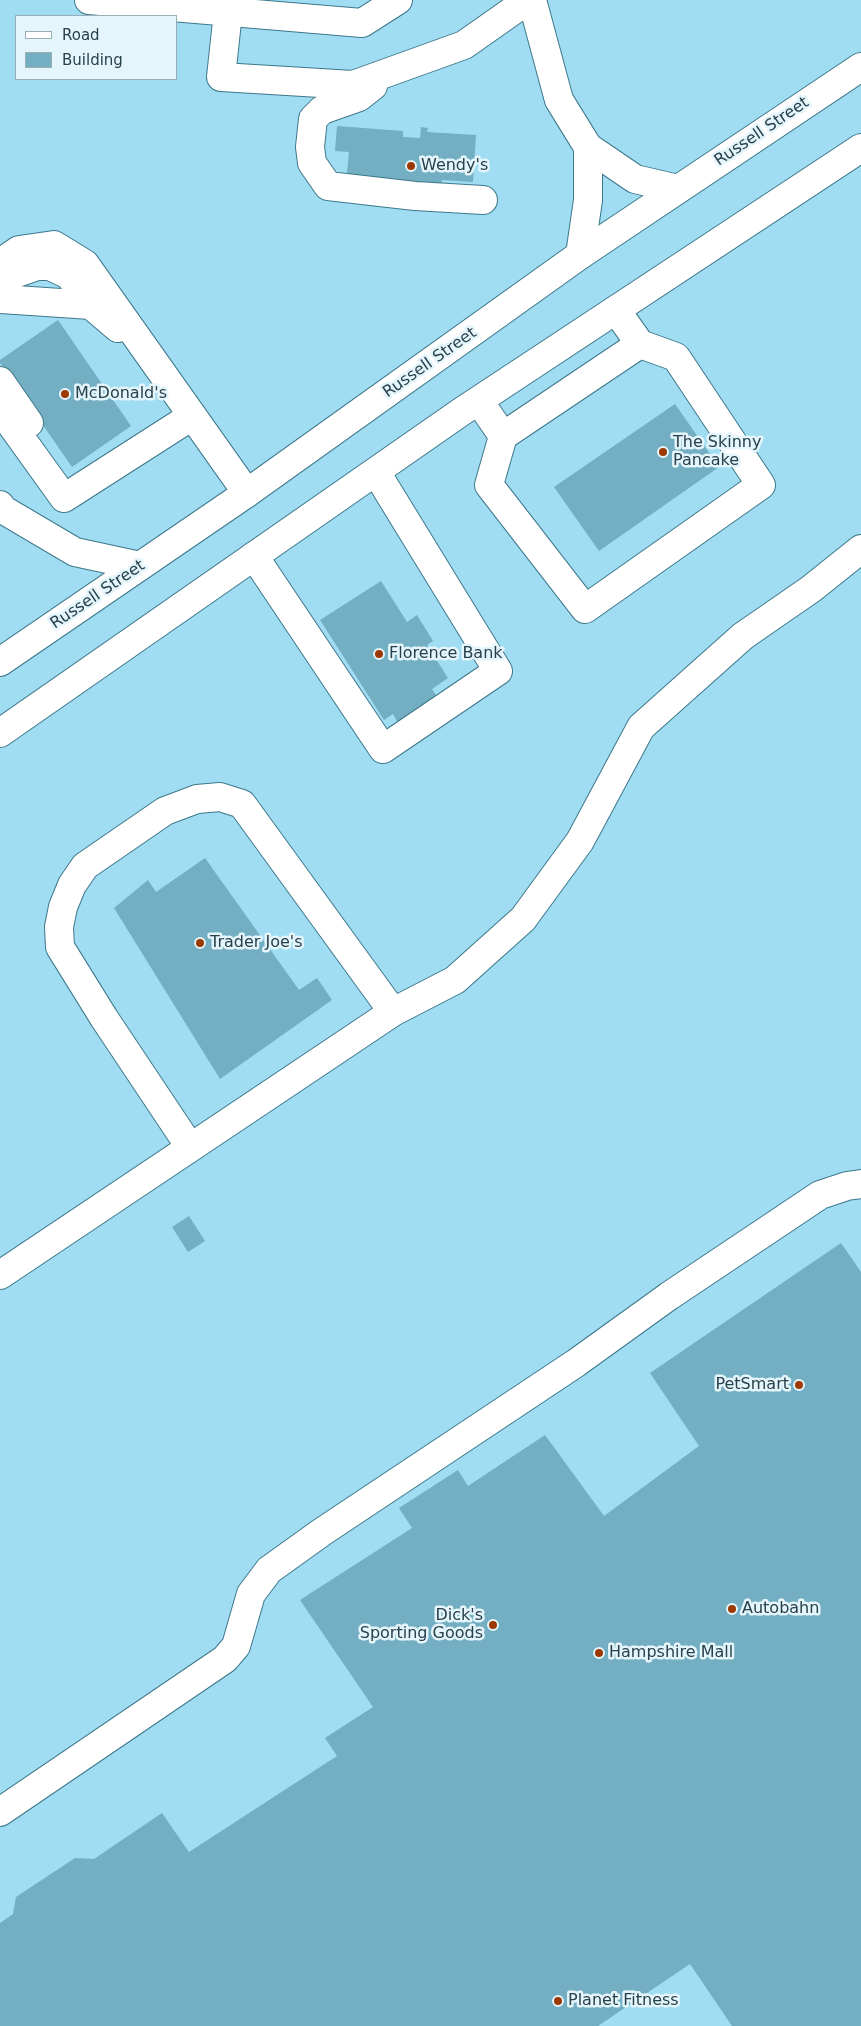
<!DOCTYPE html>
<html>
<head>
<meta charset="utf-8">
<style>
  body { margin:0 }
  #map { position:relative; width:861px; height:2026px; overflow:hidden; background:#a0dcf2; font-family:"DejaVu Sans",sans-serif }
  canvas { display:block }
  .legend { position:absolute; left:15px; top:15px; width:162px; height:65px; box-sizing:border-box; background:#e4f6fc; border:1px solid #99aeb5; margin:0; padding:6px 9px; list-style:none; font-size:15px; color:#28414a }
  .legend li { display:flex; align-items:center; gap:10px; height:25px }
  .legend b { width:25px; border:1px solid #99aeb5 }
</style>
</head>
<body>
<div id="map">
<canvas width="861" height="2026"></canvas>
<ul class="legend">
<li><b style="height:6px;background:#fff"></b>Road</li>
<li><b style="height:14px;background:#73aec2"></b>Building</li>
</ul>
</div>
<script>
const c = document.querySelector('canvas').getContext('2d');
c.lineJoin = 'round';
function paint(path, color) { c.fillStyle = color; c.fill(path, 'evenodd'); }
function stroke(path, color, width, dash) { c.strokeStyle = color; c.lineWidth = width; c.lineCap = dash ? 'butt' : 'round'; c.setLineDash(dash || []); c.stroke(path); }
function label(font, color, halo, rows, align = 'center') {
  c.font = font + ' "DejaVu Sans",sans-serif'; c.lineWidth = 5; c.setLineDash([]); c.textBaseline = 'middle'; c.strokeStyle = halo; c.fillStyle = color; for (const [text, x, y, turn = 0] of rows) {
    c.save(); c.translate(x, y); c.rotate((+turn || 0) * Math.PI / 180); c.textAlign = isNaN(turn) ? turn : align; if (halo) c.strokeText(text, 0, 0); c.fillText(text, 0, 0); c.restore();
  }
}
const building = new Path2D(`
  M337,126L403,131V137L420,138L421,127L428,128L427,132L476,135L473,182L442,180L441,191L346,184L349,152L335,151Z
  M58,320L131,426L72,467L0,363V360Z
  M675,404L719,467L599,551L554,487Z
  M381,581L407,622L417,615L433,641L427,645L448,678L432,689L438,698L398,723L393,714L384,720L320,620Z
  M205,858L299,990L317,978L332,1000L220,1079L114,908L148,880L156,892Z
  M189,1216L205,1241L188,1252L172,1227Z
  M841,1243L861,1272V2026H732L690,1964L598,2026H0V1923L13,1914L16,1897L75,1858L94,1859L162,1813L189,1852L337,1756L325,1738L373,1707L300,1600L412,1528L399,1508L458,1470L468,1486L545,1435L604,1516L699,1446L650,1373Z`);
const minor = new Path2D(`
  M89,0L362,23L398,0
  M532,0L559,100L588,147L635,179L678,189
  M228,12L221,77L353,85L464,45L528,0
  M373,86L359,97L322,110L313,119L310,147L312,163L328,186L415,196L483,200
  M580,255L588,200V147
  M0,263L19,250L54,245L85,264L247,493
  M0,293L14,274L37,266H50L69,275L91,305
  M0,299L91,305L118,328
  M0,381L29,423
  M479,401L503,436L489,485L585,609L761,485L676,357L640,344L616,310
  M0,409L64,498L192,416
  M503,436L640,344
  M0,505L2,509L75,552L140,566
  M254,556L383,749L498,671L376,472
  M190,1147L104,1018L60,947L59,927L63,907L72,885L85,866L165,811L197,799L220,797L242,804L393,1012
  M0,1275L393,1012L455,980L523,919L580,841L641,727L743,636L811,589L861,549
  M0,1812L225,1659L236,1646L251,1594L269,1570L322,1532L576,1363L669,1296L820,1195L847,1186L861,1184`);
const highway = new Path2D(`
  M0,662L247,493L580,255L861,67
  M0,733L461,412L861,148`);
const markers = [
  [411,166,5,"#9c3900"],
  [65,394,5,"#9c3900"],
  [663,452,5,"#9c3900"],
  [379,654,5,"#9c3900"],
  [200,943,5,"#9c3900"],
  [799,1385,5,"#9c3900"],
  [732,1609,5,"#9c3900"],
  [493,1625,5,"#9c3900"],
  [599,1653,5,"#9c3900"],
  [558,2001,5,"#9c3900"]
];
const streetNames = [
  ["Russell Street",762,132,-34],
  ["Russell Street",430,363,-35],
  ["Russell Street",98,595,-34]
];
const poiNames = [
  ["Wendy's",421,166],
  ["McDonald's",75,394],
  ["The Skinny",673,443],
  ["Pancake",673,461],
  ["Florence Bank",389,654],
  ["Trader Joe's",210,943],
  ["PetSmart",789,1385,"right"],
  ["Autobahn",742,1609],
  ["Dick's",483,1616,"right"],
  ["Sporting Goods",483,1634,"right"],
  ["Hampshire Mall",609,1653],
  ["Planet Fitness",568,2001]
];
paint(building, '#73aec2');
stroke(minor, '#3d788b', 30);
stroke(highway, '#3d788b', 30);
stroke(minor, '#fff', 28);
stroke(highway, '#fff', 28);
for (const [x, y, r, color] of markers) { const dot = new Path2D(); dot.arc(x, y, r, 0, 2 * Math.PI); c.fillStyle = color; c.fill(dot); stroke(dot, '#e4f6fc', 2); }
label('16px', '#28414a', '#e4f6fc', streetNames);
label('16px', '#28414a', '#e4f6fc', poiNames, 'left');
</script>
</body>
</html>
